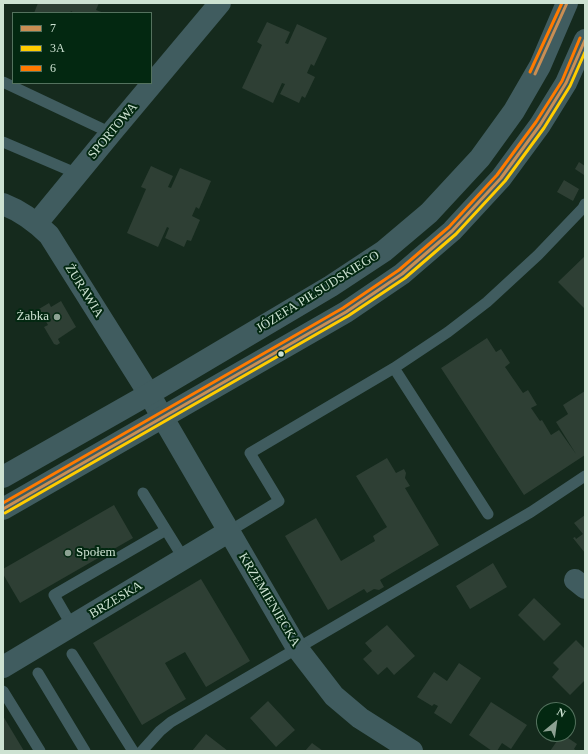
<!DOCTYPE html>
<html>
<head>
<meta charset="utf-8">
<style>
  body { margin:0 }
  #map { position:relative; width:588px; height:754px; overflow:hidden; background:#152a1d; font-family:"Times New Roman",serif }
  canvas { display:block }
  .frame { position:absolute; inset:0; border:4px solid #cde2d2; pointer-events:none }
  .legend { position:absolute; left:12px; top:12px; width:140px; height:72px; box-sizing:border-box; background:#032811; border:1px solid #54725e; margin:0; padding:5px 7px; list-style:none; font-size:12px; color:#cde2d2 }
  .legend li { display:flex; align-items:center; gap:8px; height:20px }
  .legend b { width:20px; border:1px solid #54725e }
  .north { position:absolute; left:536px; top:702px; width:40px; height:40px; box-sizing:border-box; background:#032811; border:1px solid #54725e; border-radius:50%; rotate:29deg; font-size:11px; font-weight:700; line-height:16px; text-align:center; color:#cde2d2 }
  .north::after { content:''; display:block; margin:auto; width:14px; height:18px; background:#8da293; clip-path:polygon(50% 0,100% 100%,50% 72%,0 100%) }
</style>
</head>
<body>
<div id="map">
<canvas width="588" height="754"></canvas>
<div class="frame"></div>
<ul class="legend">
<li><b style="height:5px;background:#c98e53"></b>7</li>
<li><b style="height:5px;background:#fc0"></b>3A</li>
<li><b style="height:5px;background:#ff7a00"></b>6</li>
</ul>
<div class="north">N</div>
</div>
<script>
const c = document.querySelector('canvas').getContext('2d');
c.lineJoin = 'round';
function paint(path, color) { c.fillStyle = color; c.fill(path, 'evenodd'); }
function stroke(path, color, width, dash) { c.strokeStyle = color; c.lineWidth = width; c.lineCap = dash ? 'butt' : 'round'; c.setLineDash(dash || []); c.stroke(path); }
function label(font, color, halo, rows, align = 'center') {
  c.font = font + ' "Times New Roman",serif'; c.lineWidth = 4; c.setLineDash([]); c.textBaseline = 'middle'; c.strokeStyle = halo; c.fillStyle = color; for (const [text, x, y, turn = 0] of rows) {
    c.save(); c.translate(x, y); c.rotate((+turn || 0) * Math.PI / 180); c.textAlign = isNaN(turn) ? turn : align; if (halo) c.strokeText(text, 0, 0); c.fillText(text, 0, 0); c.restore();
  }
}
const building = new Path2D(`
  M38,3H99L96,10L104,13H74L71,11L70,13H34Z
  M267,22L290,32L285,43L288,44L297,24L327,38L314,66L311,64L307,73L315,77L305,98L302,96L299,103L280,94L285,84L282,83L273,103L242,88L262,45L257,42Z
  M579,162L585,166L584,175L575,169Z
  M151,166L173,176L168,187L171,188L180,168L211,181L199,209L196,207L192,216L200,220L191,241L187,240L184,247L165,238L169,228L167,227L158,247L127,233L146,189L141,187Z
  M564,180L579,189L573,201L557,192Z
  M585,256V309L558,282Z
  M61,301L76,327L58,339L60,343L57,345L54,344L44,327L48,325L39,309L49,303L51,307Z
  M487,338L496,352L501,349L510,363L505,367L523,393L528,390L537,405L531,408L540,421L542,420L551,435L559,430L576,454L556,422L568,414L563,405L585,391V455L524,495L441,368Z
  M387,458L396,473L404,469L406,473L405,478L410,486L405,488L439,545L380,580L384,587L379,590L374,589L367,593L364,589L328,610L285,536L316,518L341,561L375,541L373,536L387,527L356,476Z
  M114,505L133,538L20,603L3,574V569Z
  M585,515V553L573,538L575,537L576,539L583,534L574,523Z
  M493,563L507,587L470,609L456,586Z
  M201,579L250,661L206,687L185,652L165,663L186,699L142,725L93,643Z
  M534,598L561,624L544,641L518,615Z
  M387,625L415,656L394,675L387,667L378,675L363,659L372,651L365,643Z
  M576,640L585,649V680L570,695L552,677L559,669L553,663Z
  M459,663L481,678L451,724L434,713L438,706L434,704L432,706L417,697L434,672L447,681Z
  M268,701L295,730L276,747L250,718Z
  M491,702L527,725L511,749L502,743L497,751H492L469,735Z
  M3,716L24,751H3Z
  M206,734L228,751H192Z
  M562,734L577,744L574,749L577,751H550Z
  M312,743L323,751H305Z`);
const service = new Path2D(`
  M3,82L111,133
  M3,142L78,174
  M394,368L488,514
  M143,493L184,559
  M228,532L279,501L250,453L394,368L448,332L487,302L538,255L583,208L585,204
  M72,626L54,595L166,530
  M72,654L133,751
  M38,673L85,751
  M3,691L40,751
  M142,751L160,731L171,722L531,512L585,476`);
const minor = new Path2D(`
  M3,204C21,211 35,221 49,235L149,394L297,648L334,696L360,718L412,751
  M37,223L111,133L220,3
  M575,580L585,588
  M3,667L228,532`);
const tertiary = new Path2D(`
  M3,477L149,394L331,286L384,251L429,213L480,158L514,111L540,66L567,3
  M3,509L346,312L402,274L452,231L501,178L540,125L566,83L585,40`);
const bus1 = new Path2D(`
  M535,74L567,3
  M3,509L346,312L402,274L452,231L501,178L540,125L566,83L585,40`);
const bus2 = new Path2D(`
  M5,513L348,316L405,278L456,234L505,181L544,128L570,86L585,52`);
const bus3 = new Path2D(`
  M530,72L562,3
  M3,503L343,308L399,270L449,227L497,175L536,122L562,81L580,38`);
const markers = [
  [57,317,4,"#8da293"],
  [281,354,3.5,"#cde2d2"],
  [68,553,4,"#8da293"]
];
const streetNames = [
  ["SPORTOWA",113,131,-50],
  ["ŻURAWIA",84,291,58],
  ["JÓZEFA PIŁSUDSKIEGO",318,292,-32],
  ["BRZESKA",116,600,-31],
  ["KRZEMIENIECKA",269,600,59]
];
const poiNames = [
  ["Żabka",49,317],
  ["Społem",76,553,"left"]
];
paint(building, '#2e3f34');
stroke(service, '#405c5f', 11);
stroke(minor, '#405c5f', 22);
stroke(tertiary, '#405c5f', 22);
stroke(bus1, '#c98e53', 3);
stroke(bus2, '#fc0', 3);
stroke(bus3, '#ff7a00', 3);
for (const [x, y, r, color] of markers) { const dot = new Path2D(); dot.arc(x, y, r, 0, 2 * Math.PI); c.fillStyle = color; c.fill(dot); stroke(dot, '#032811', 1.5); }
label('13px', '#cde2d2', '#032811', streetNames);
label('13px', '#cde2d2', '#032811', poiNames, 'right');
</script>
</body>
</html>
